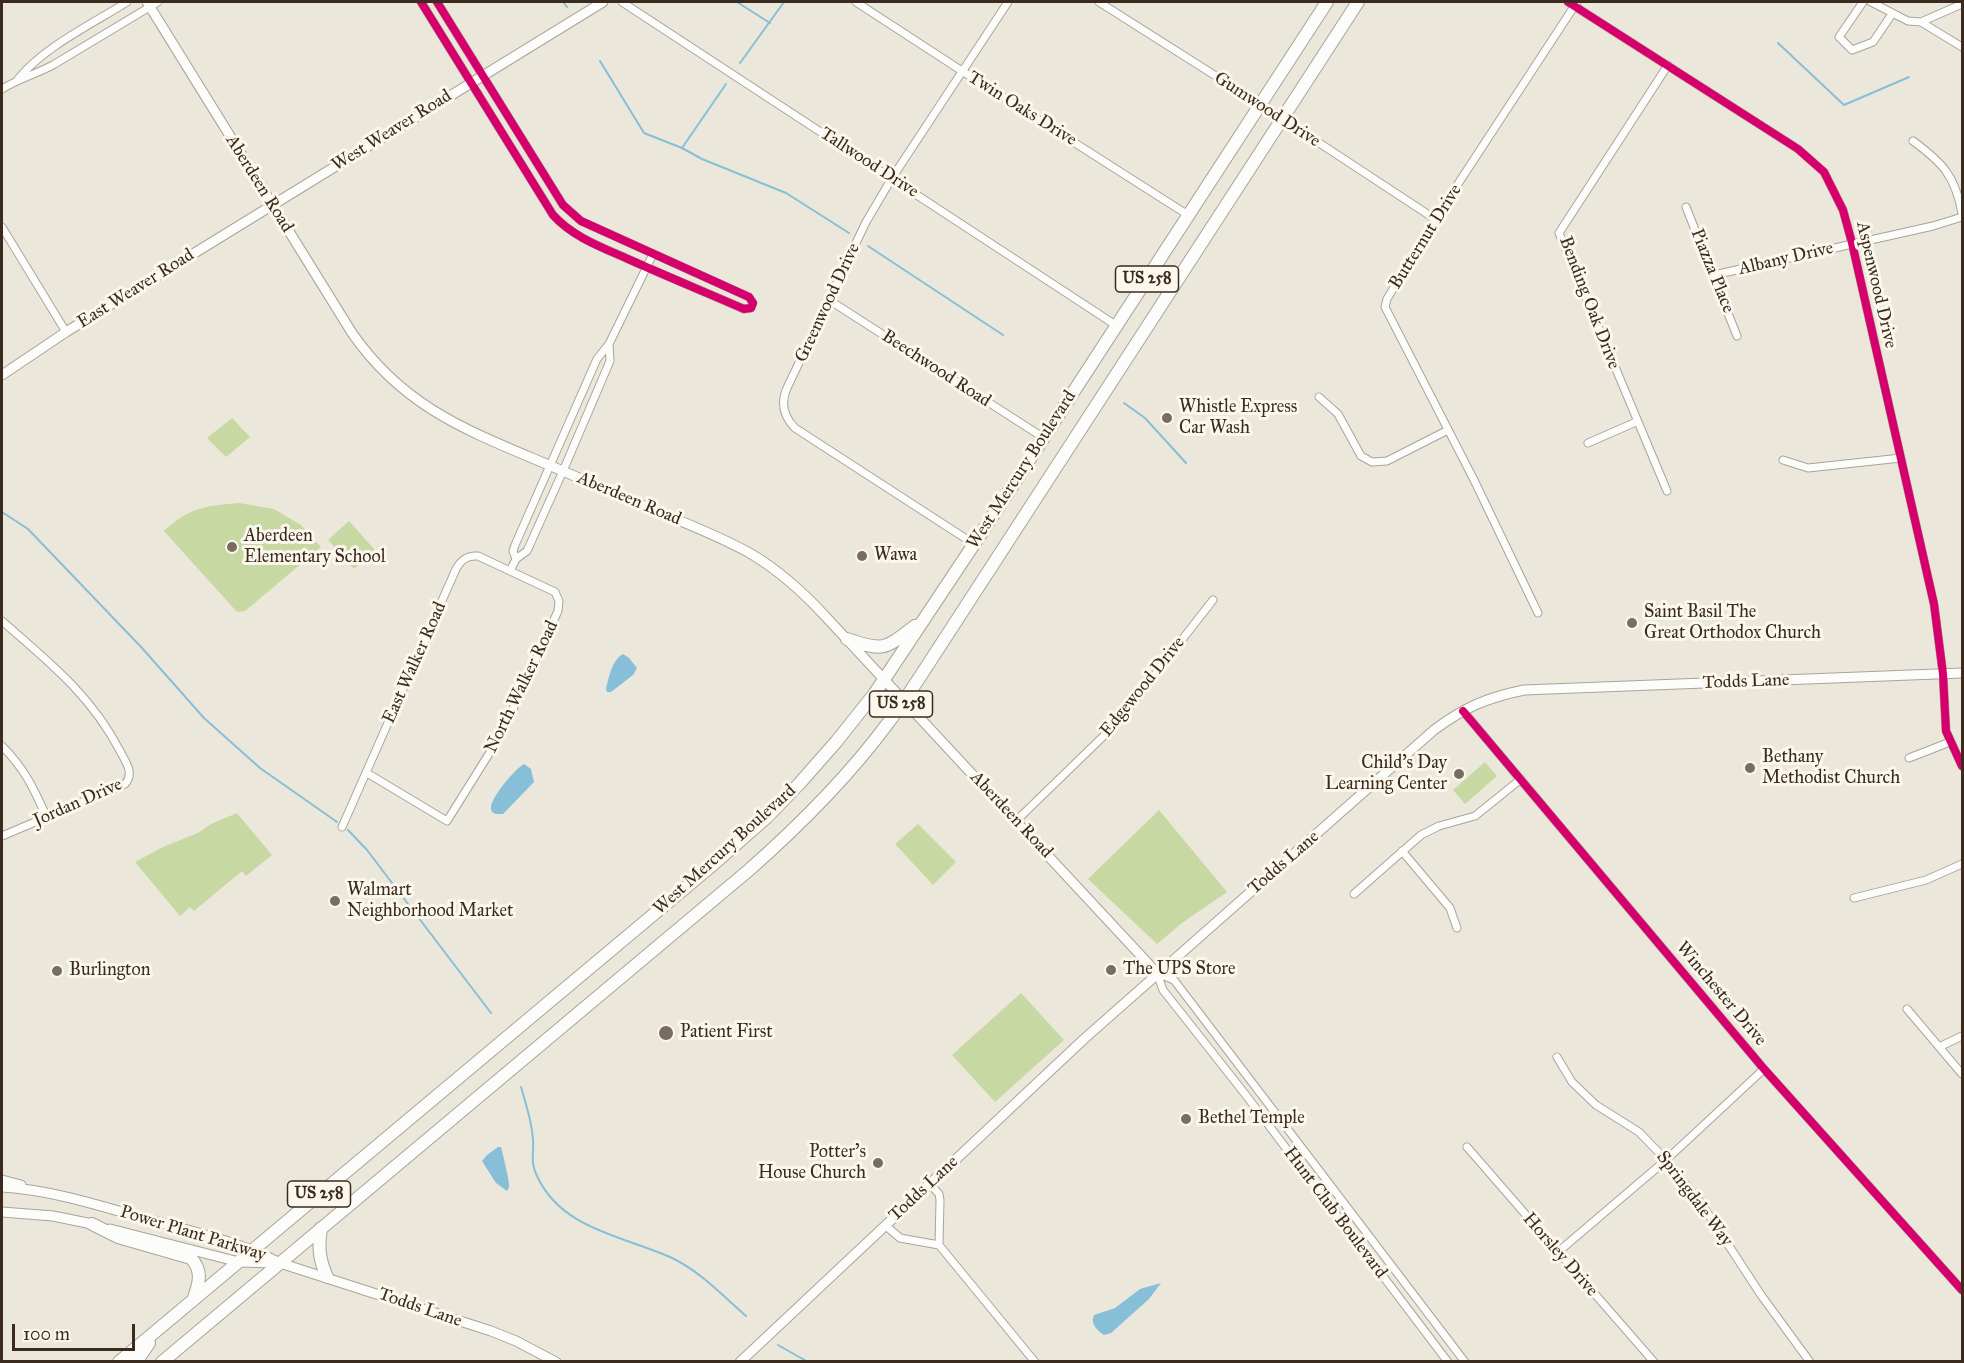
<!DOCTYPE html>
<html>
<head>
<meta charset="utf-8">
<style>
  body { margin:0 }
  #map { position:relative; width:1964px; height:1363px; overflow:hidden; background:#ebe8db; font-family:"IM FELL Great Primer",serif }
  canvas { display:block }
  .frame { position:absolute; inset:0; border:3px solid #3b2a1e; pointer-events:none }
  .scale { position:absolute; left:12px; top:1324px; width:123px; height:27px; box-sizing:border-box; border:3px solid #3b2a1e; border-top:0; padding-left:8px; font-size:18px; line-height:21px; white-space:nowrap; color:#3b2a1e; -webkit-text-stroke:4px #fbf7ec; paint-order:stroke }
</style>
</head>
<body>
<div id="map">
<canvas width="1964" height="1363"></canvas>
<div class="frame"></div>
<div class="scale">100 m</div>
</div>
<script>
const c = document.querySelector('canvas').getContext('2d');
c.lineJoin = 'round';
function paint(path, color) { c.fillStyle = color; c.fill(path, 'evenodd'); }
function stroke(path, color, width, dash) { c.strokeStyle = color; c.lineWidth = width; c.lineCap = dash ? 'butt' : 'round'; c.setLineDash(dash || []); c.stroke(path); }
function label(font, color, halo, rows, align = 'center') {
  c.font = font + ' "IM FELL Great Primer",serif'; c.lineWidth = 6; c.setLineDash([]); c.textBaseline = 'middle'; c.strokeStyle = halo; c.fillStyle = color; for (const [text, x, y, turn = 0] of rows) {
    c.save(); c.translate(x, y); c.rotate((+turn || 0) * Math.PI / 180); c.textAlign = isNaN(turn) ? turn : align; if (halo) c.strokeText(text, 0, 0); c.fillText(text, 0, 0); c.restore();
  }
}
const green = new Path2D(`
  M232,418L250,437L226,457L207,438Z
  M239,503L274,509L301,525L321,547L245,611L237,612L164,531C190,507 205,506 239,503Z
  M349,521L375,550L354,569L328,540Z
  M1485,762L1497,776L1465,804L1453,790Z
  M1159,810L1227,892L1182,923L1157,944L1088,879Z
  M237,813L272,855L246,876L242,871L194,911L190,907L180,916L135,862L163,847L198,833L211,824Z
  M918,824L956,862L933,885L895,844Z
  M1021,993L1064,1040L995,1102L952,1055Z`);
const water = new Path2D(`
  M623,654L629,658L637,668L633,675L611,692H607L606,689C609,677 612,660 623,654Z
  M524,764L531,769L534,782L503,814C498,814 492,815 491,809C489,799 516,768 524,764Z
  M498,1147H501C502,1151 510,1183 509,1186C509,1188 508,1189 507,1191L496,1183L482,1161L487,1155Z
  M1161,1283L1149,1299L1111,1333L1104,1335C1097,1331 1090,1323 1094,1315L1115,1308L1140,1289Z`);
const stream = new Path2D(`
  M563,2L567,7
  M737,2L770,23
  M1778,43L1844,105L1909,77
  M600,61L644,133L682,148L702,159L786,193L849,233
  M740,63L784,2
  M682,148L726,84
  M868,246L1003,335
  M1124,403L1145,418L1186,463
  M2,512L28,529L142,648L204,718L260,768L337,822
  M348,830L367,850L491,1013
  M521,1087C526,1104 532,1122 533,1140C534,1155 530,1162 537,1176C561,1229 623,1236 670,1257C700,1271 722,1295 746,1316
  M778,1345L808,1362`);
const street = new Path2D(`
  M421,2L553,215C573,237 601,247 628,259C666,276 705,292 744,309L751,308L753,303L749,297L581,221L563,205L437,2
  M622,2L1117,326
  M856,2L962,71L1188,215
  M1099,2L1260,104L1435,219
  M1568,2L1798,149L1824,172L1843,210L1852,243L1934,604L1943,674L1946,731L1962,766
  M1863,2L1839,37L1852,50L1873,42L1892,14
  M1871,2L1908,21L1921,22L1962,47
  M1921,22L1962,4
  M18,79C44,47 92,24 127,2
  M2,89C18,79 36,74 53,65L158,2
  M1913,141C1943,163 1955,176 1962,213
  M1686,207L1737,336
  M2,227L66,332
  M1714,275L1933,226L1962,217
  M829,300L1044,438
  M1319,397L1338,414L1361,456L1372,462L1387,461L1448,430
  M1588,443L1636,422
  M1783,460L1808,468L1901,458
  M1667,491L1559,233L1668,65
  M974,544L795,428C784,417 780,404 787,388L866,222L892,178L1008,2
  M516,559L513,551L515,545L597,359L609,344L653,254
  M510,571L516,559L527,551L563,471L610,361L609,344
  M1538,613L1474,480L1385,307L1387,299L1435,219L1577,2
  M2,621C48,661 91,695 120,751C125,761 135,773 125,784L2,836
  M1463,711L1764,1069L1962,1290
  M2,746C25,769 34,789 47,818
  M1909,758L1950,742
  M1017,820L1117,723L1213,600
  M342,827L456,569C461,560 467,555 478,556L555,592L559,601L558,611L502,733L447,821L367,773
  M1402,851L1450,908L1457,928
  M1354,894L1421,835L1439,826L1475,816L1521,779
  M1854,898L1926,880L1962,864
  M1157,973L1174,980L1465,1362
  M1157,973L1163,990L1245,1094L1448,1362
  M1907,1009L1962,1074
  M1939,1047L1962,1036
  M1557,1057L1572,1082L1596,1105L1639,1132L1666,1160L1701,1203L1761,1295L1810,1362
  M1467,1147L1654,1362
  M930,1184L939,1194L940,1200L939,1245
  M885,1225L900,1238L939,1245L1035,1362
  M1558,1252L1666,1160L1764,1069`);
const secondary = new Path2D(`
  M147,2L352,333C400,402 458,427 532,458C573,475 613,493 654,510C687,524 722,537 753,555C781,572 804,593 826,617L1157,973
  M2,375L66,332L603,2
  M2,1180L21,1185
  M2,1187C52,1190 101,1206 150,1220C194,1232 239,1242 280,1263L491,1331L516,1341L556,1362
  M2,1212L53,1216L97,1225
  M110,1229L239,1262L278,1263
  M740,1362L1084,1039L1434,730C1465,707 1486,698 1524,690L1962,673`);
const highway = new Path2D(`
  M847,639C884,652 885,649 915,626
  M92,1224L118,1237L191,1258C203,1271 199,1283 194,1298
  M321,1228C318,1247 319,1259 327,1277
  M119,1362L709,868L767,817L799,784L836,742L875,693L996,511L1327,2
  M136,1362L149,1343
  M162,1362L749,870C800,825 848,777 888,723C907,698 923,672 940,646L1358,2`);
const cycleway = new Path2D(`
  M421,2L553,215C573,237 601,247 628,259C666,276 705,292 744,309L751,308L753,303L749,297L581,221L563,205L437,2
  M1568,2L1798,149L1824,172L1843,210L1852,243L1934,604L1943,674L1946,731L1962,766
  M1463,711L1764,1069L1962,1290`);
const markers = [
  [1167,418,6,"#796c60"],
  [232,547,6,"#796c60"],
  [862,556,6,"#796c60"],
  [1632,623,6,"#796c60"],
  [1750,768,6,"#796c60"],
  [1459,774,6,"#796c60"],
  [335,901,6,"#796c60"],
  [1111,970,6,"#796c60"],
  [57,971,6,"#796c60"],
  [666,1033,8,"#796c60"],
  [1186,1119,6,"#796c60"],
  [878,1163,6,"#796c60"]
];
const shields = [
  [1147,279,63],
  [901,704,63],
  [319,1194,63]
];
const shieldNames = [
  ["US 258",1147,279],
  ["US 258",901,704],
  ["US 258",319,1194]
];
const streetNames = [
  ["Twin Oaks Drive",1022,109,32],
  ["Gumwood Drive",1267,110,33],
  ["West Weaver Road",392,131,-32],
  ["Tallwood Drive",869,163,33],
  ["Aberdeen Road",259,184,58],
  ["Butternut Drive",1426,237,-58],
  ["Albany Drive",1786,259,-13],
  ["Piazza Place",1712,271,68],
  ["Aspenwood Drive",1876,285,77],
  ["East Weaver Road",136,289,-32],
  ["Greenwood Drive",828,303,-65],
  ["Bending Oak Drive",1589,303,69],
  ["Beechwood Road",936,369,33],
  ["West Mercury Boulevard",1022,470,-57],
  ["Aberdeen Road",629,499,23],
  ["East Walker Road",415,663,-66],
  ["Todds Lane",1746,682,-2],
  ["North Walker Road",522,687,-64],
  ["Edgewood Drive",1143,687,-51],
  ["Jordan Drive",78,803,-24],
  ["Aberdeen Road",1011,815,47],
  ["West Mercury Boulevard",725,850,-42],
  ["Todds Lane",1284,863,-41],
  ["Winchester Drive",1721,994,50],
  ["Todds Lane",924,1189,-43],
  ["Springdale Way",1694,1199,53],
  ["Hunt Club Boulevard",1335,1213,53],
  ["Power Plant Parkway",193,1234,17],
  ["Horsley Drive",1560,1255,49],
  ["Todds Lane",420,1308,19]
];
const poiNames = [
  ["Whistle Express",1179,408],
  ["Car Wash",1179,429],
  ["Aberdeen",244,537],
  ["Elementary School",244,558],
  ["Wawa",874,556],
  ["Saint Basil The",1644,613],
  ["Great Orthodox Church",1644,634],
  ["Bethany",1762,758],
  ["Methodist Church",1762,779],
  ["Child's Day",1447,764,"right"],
  ["Learning Center",1447,785,"right"],
  ["Walmart",347,891],
  ["Neighborhood Market",347,912],
  ["The UPS Store",1123,970],
  ["Burlington",69,971],
  ["Patient First",680,1033],
  ["Bethel Temple",1198,1119],
  ["Potter’s",866,1153,"right"],
  ["House Church",866,1174,"right"]
];
paint(green, '#c7d8a2');
paint(water, '#87bed8');
stroke(stream, '#87bed8', 2);
stroke(street, '#a8a49b', 9);
stroke(secondary, '#a8a49b', 11);
stroke(highway, '#a8a49b', 14);
stroke(street, '#fcfcfa', 7);
stroke(secondary, '#fcfcfa', 9);
stroke(highway, '#fcfcfa', 12);
stroke(cycleway, '#d6006c', 8);
for (const [x, y, r, color] of markers) { const dot = new Path2D(); dot.arc(x, y, r, 0, 2 * Math.PI); c.fillStyle = color; c.fill(dot); stroke(dot, '#fbf7ec', 2); }
for (const [x, y, w] of shields) { const box = new Path2D(); box.roundRect(x - w / 2, y - 13, w, 26, 4.5); c.fillStyle = '#fbf7ec'; c.fill(box); stroke(box, '#3b2a1e', 1.5); }
label('bold 16px', '#3b2a1e', null, shieldNames);
label('18px', '#3b2a1e', '#fbf7ec', streetNames);
label('18px', '#3b2a1e', '#fbf7ec', poiNames, 'left');
</script>
</body>
</html>
